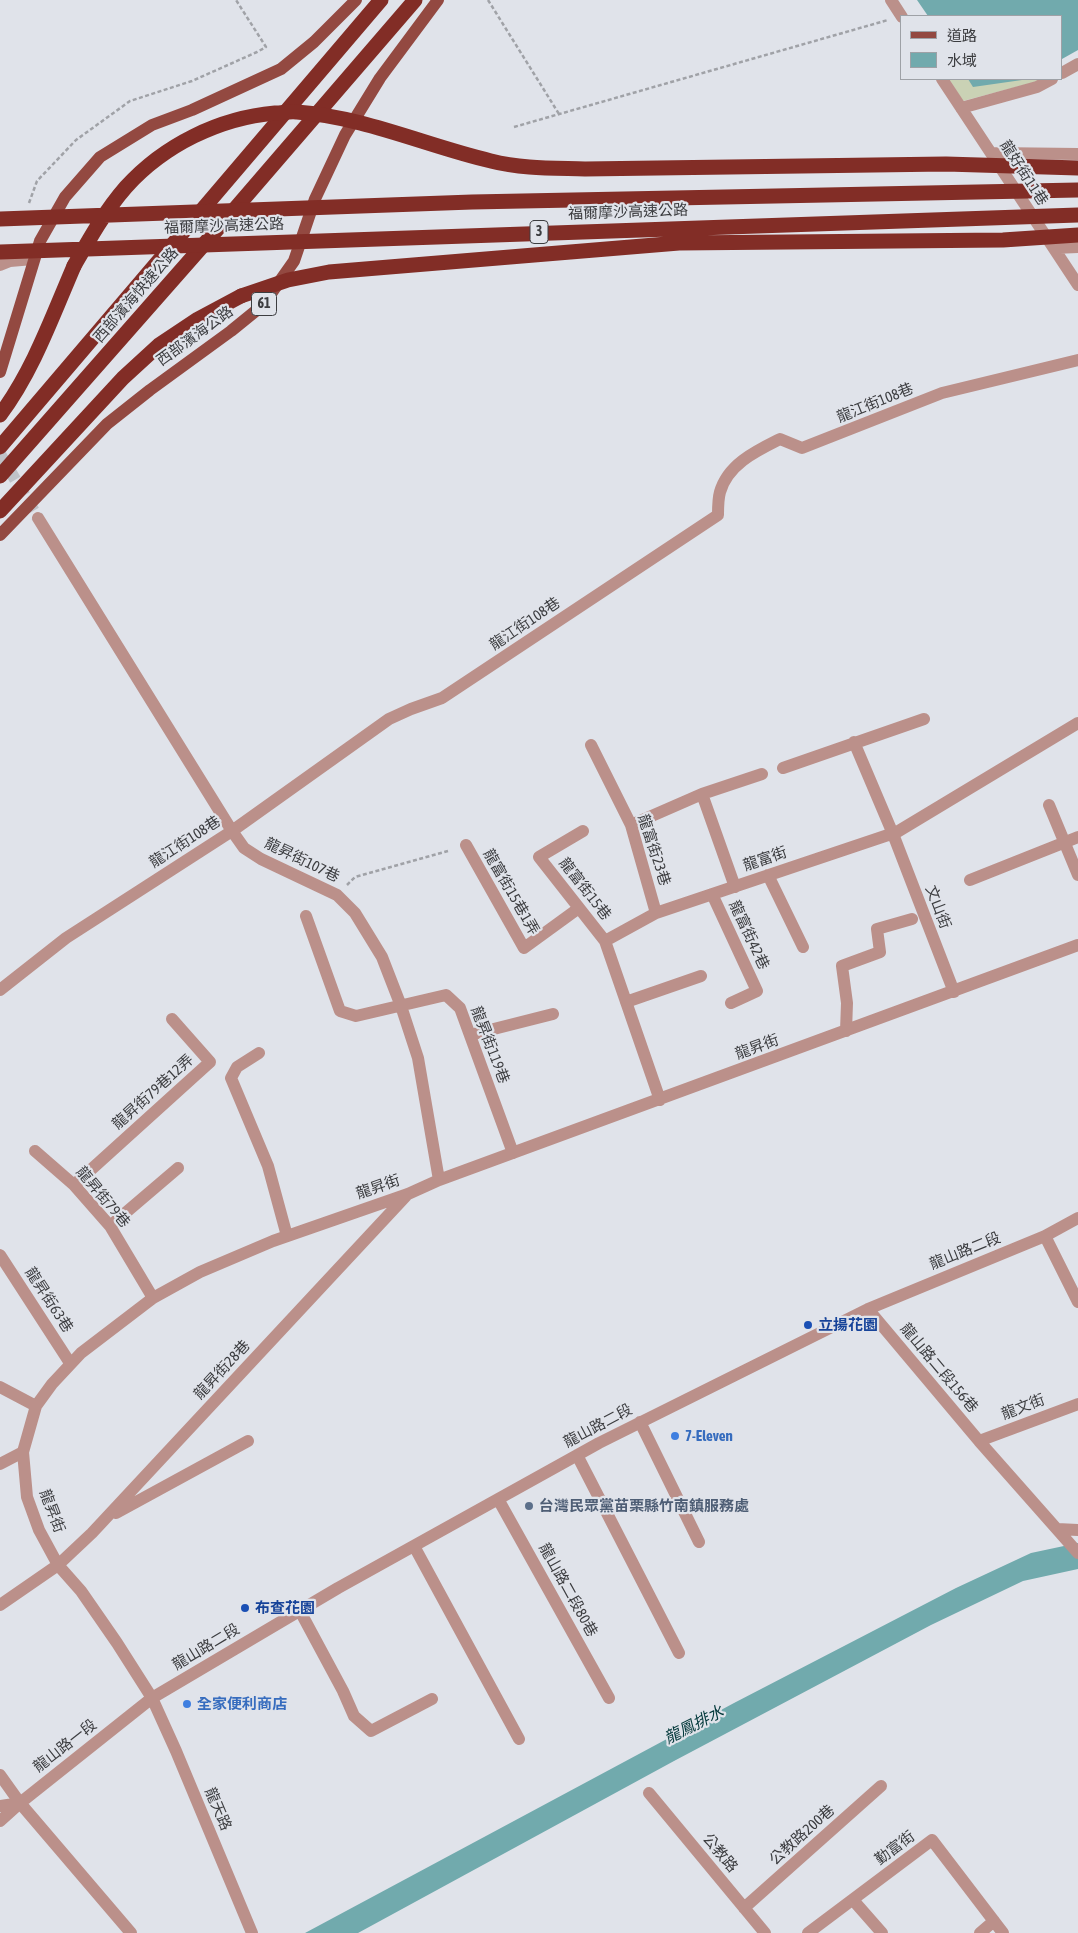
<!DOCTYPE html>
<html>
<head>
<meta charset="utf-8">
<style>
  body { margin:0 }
  #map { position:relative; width:1078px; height:1933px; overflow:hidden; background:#e0e3ea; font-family:"Asap Condensed","Noto Sans TC",sans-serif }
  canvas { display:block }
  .legend { position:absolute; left:900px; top:15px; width:162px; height:65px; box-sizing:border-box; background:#e0e3ea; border:1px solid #9ea1a6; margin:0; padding:6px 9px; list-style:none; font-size:15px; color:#3c3d40 }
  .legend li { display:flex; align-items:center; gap:10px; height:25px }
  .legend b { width:25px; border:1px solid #9ea1a6 }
</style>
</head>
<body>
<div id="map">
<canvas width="1078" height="1933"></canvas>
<ul class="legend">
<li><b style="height:6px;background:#934941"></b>道路</li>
<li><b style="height:14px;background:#71aaad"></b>水域</li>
</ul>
</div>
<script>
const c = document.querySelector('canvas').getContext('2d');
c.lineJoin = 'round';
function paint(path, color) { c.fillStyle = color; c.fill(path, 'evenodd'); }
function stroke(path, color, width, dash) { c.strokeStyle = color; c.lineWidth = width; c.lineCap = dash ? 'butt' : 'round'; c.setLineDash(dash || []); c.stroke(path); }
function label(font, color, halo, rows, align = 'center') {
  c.font = font + ' "Asap Condensed","Noto Sans TC",sans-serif'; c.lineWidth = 4.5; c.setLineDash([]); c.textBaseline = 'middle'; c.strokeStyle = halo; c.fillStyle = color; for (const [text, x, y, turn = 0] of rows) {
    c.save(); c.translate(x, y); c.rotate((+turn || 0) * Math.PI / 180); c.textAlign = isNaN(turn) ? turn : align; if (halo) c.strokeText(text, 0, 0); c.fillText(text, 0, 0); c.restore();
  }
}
const green = new Path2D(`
  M949,79H1041L1035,82L963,101Z`);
const water = new Path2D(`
  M917,0H1078V50L1062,59V16H928Z
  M968,79H1029L973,87Z
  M1078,1543V1569L1023,1581L931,1625L674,1761L358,1933H305L734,1703L956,1588L1031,1553Z`);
const minorTunnel = new Path2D(`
  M0,454L38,518`);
const path = new Path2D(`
  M488,0L559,114
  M514,127L888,20
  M29,203L37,181L76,140L130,101L192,81L257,52L266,47L236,0
  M347,885L355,877L448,851`);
const minor = new Path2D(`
  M891,0L902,17
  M1062,73L1078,64
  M942,79L1078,285
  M961,108L1037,87L1052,79
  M991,153L1078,154
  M1054,248L1078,247
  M0,265L10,261L33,259
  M38,518L232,831L244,848L261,859L337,895L355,913L382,957L401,1006L418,1058L439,1180
  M854,742L893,834L954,992
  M591,745L631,825L656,913
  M783,768L924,719
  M1049,805L1078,875
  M631,825L702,794
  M583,831L539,857L605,941L660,1100
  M466,845L524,948L579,908
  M768,875L803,947
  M970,880L1078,837
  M735,887L702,794L762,774
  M712,894L757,991L731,1003
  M306,916L340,1011L356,1016L446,995L460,1008L513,1153
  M605,941L656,913L897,832L1078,723
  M0,990L66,938L232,831L389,719L411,709L442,698L718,515C718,508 718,499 720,492C728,464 756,451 780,439L802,448L942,393L1078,360
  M626,1002L701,976
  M846,1031L847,1003L842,966L880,952L877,929L912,919
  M470,1035L553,1014
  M259,1053L237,1067L231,1078L268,1166L287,1236
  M35,1151L74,1185L110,1226L153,1298
  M74,1185L210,1062L172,1019
  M110,1226L178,1168
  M1045,1236L1078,1302
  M0,1255L70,1363
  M868,1309L979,1441L1078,1553
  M0,1387L36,1406
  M640,1422L699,1542
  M979,1441L1078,1404
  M577,1455L679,1653
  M0,1464L23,1452
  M498,1499L609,1698
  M116,1513L248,1441
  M1057,1529L1078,1530
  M414,1546L519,1739
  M0,1605L58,1565L92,1533L406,1196
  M300,1611L343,1691L354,1716L371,1731L432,1699
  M0,1775L20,1803L131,1933
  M649,1793L765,1933
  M0,1806L20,1803
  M0,1821L20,1803L152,1698L338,1588L599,1443L868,1309L1045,1236L1078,1218
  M853,1900L882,1933
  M744,1908L881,1786
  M252,1933L176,1751L152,1698L117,1643L81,1591L58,1565L39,1530L27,1497L23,1452L36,1406L52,1384L81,1353L153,1298L200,1272L273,1241L408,1194L439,1180L1078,945
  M808,1933L932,1840L1003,1933
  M980,1933L994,1921`);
const major = new Path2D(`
  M0,372L40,241L65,197L100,157L152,125L192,110L281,69L314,42L356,0
  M0,535L107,424L150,390L231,331L263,305L294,261L315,199L345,135L380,78L438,0`);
const highway = new Path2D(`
  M0,415C33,371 52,317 74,266
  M0,447L381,0
  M0,476L228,217L415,0
  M0,511L123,378L159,345L198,319L241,296`);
const highwayBridge = new Path2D(`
  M0,219L472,202L1078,190
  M0,252L1078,215
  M74,266C90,238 105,211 126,187C164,145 219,118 275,113C282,113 290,111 297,112C364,117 427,146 491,161C522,169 554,168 585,169L946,164L1078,168
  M241,296L288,280L329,272L679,243L1003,240L1078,235`);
const markers = [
  [808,1325,5,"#1a4fb4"],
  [675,1436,5,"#3f7fe0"],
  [529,1506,5,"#5c6f8a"],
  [245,1608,5,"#1a4fb4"],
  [187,1704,5,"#3f7fe0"]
];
const shields = [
  [539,232,18],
  [264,304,25]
];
const shieldNames = [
  ["3",539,232],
  ["61",264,304]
];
const streetNames = [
  ["龍好街11巷",1024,173,57],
  ["福爾摩沙高速公路",628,212,-2],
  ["福爾摩沙高速公路",224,226,-2],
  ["西部濱海快速公路",136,295,-49],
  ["西部濱海公路",195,336,-36],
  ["龍江街108巷",875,403,-22],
  ["龍江街108巷",525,624,-34],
  ["龍江街108巷",185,842,-33],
  ["龍富街23巷",654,850,72],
  ["龍富街",765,859,-19],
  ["龍昇街107巷",302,860,26],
  ["龍富街15巷",585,889,52],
  ["龍富街15巷1弄",511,892,60],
  ["文山街",938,907,69],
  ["龍富街42巷",749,935,65],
  ["龍昇街119巷",490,1045,69],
  ["龍昇街",757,1047,-20],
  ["龍昇街79巷12弄",153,1092,-42],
  ["龍昇街",378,1187,-19],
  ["龍昇街79巷",103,1197,50],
  ["龍山路二段",965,1251,-22],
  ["龍昇街63巷",49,1300,57],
  ["龍山路二段156巷",939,1368,50],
  ["龍昇街28巷",222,1370,-47],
  ["龍文街",1023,1407,-21],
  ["龍山路二段",598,1426,-28],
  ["龍昇街",52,1511,69],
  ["龍山路二段80巷",568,1590,61],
  ["龍山路二段",206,1647,-31],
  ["龍山路一段",65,1746,-38],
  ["龍天路",218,1809,67],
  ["公教路200巷",802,1835,-42],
  ["勤富街",895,1848,-37],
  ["公教路",720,1853,50]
];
const transitNames = [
  ["立揚花園",818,1325],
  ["布查花園",255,1608]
];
const shopNames = [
  ["7-Eleven",685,1436],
  ["全家便利商店",197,1704]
];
const serviceNames = [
  ["台灣民眾黨苗栗縣竹南鎮服務處",539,1506]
];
const waterNames = [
  ["龍鳳排水",694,1725,-27]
];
paint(green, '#cad2b5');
paint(water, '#71aaad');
stroke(minorTunnel, '#bfc2c8', 12, [12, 6]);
stroke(path, '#a0a2a7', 2.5, [4, 2.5]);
stroke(minor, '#bb908a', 12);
stroke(major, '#934941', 12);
stroke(highway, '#822d26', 15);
stroke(highwayBridge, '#822d26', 15);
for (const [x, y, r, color] of markers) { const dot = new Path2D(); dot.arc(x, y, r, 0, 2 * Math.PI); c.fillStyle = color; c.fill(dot); stroke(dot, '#e0e3ea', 2); }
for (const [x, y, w] of shields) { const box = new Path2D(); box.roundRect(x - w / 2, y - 11.5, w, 23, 4); c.fillStyle = '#e0e3ea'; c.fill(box); stroke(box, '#3c3d40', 1); }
label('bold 14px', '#3c3d40', null, shieldNames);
label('15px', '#3c3d40', '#e0e3ea', streetNames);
label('bold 15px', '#164399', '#e0e3ea', transitNames, 'left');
label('bold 15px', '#366cbe', '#e0e3ea', shopNames, 'left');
label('bold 15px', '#4e5e75', '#e0e3ea', serviceNames, 'left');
label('italic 16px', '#003739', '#e0e3ea', waterNames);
</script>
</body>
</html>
